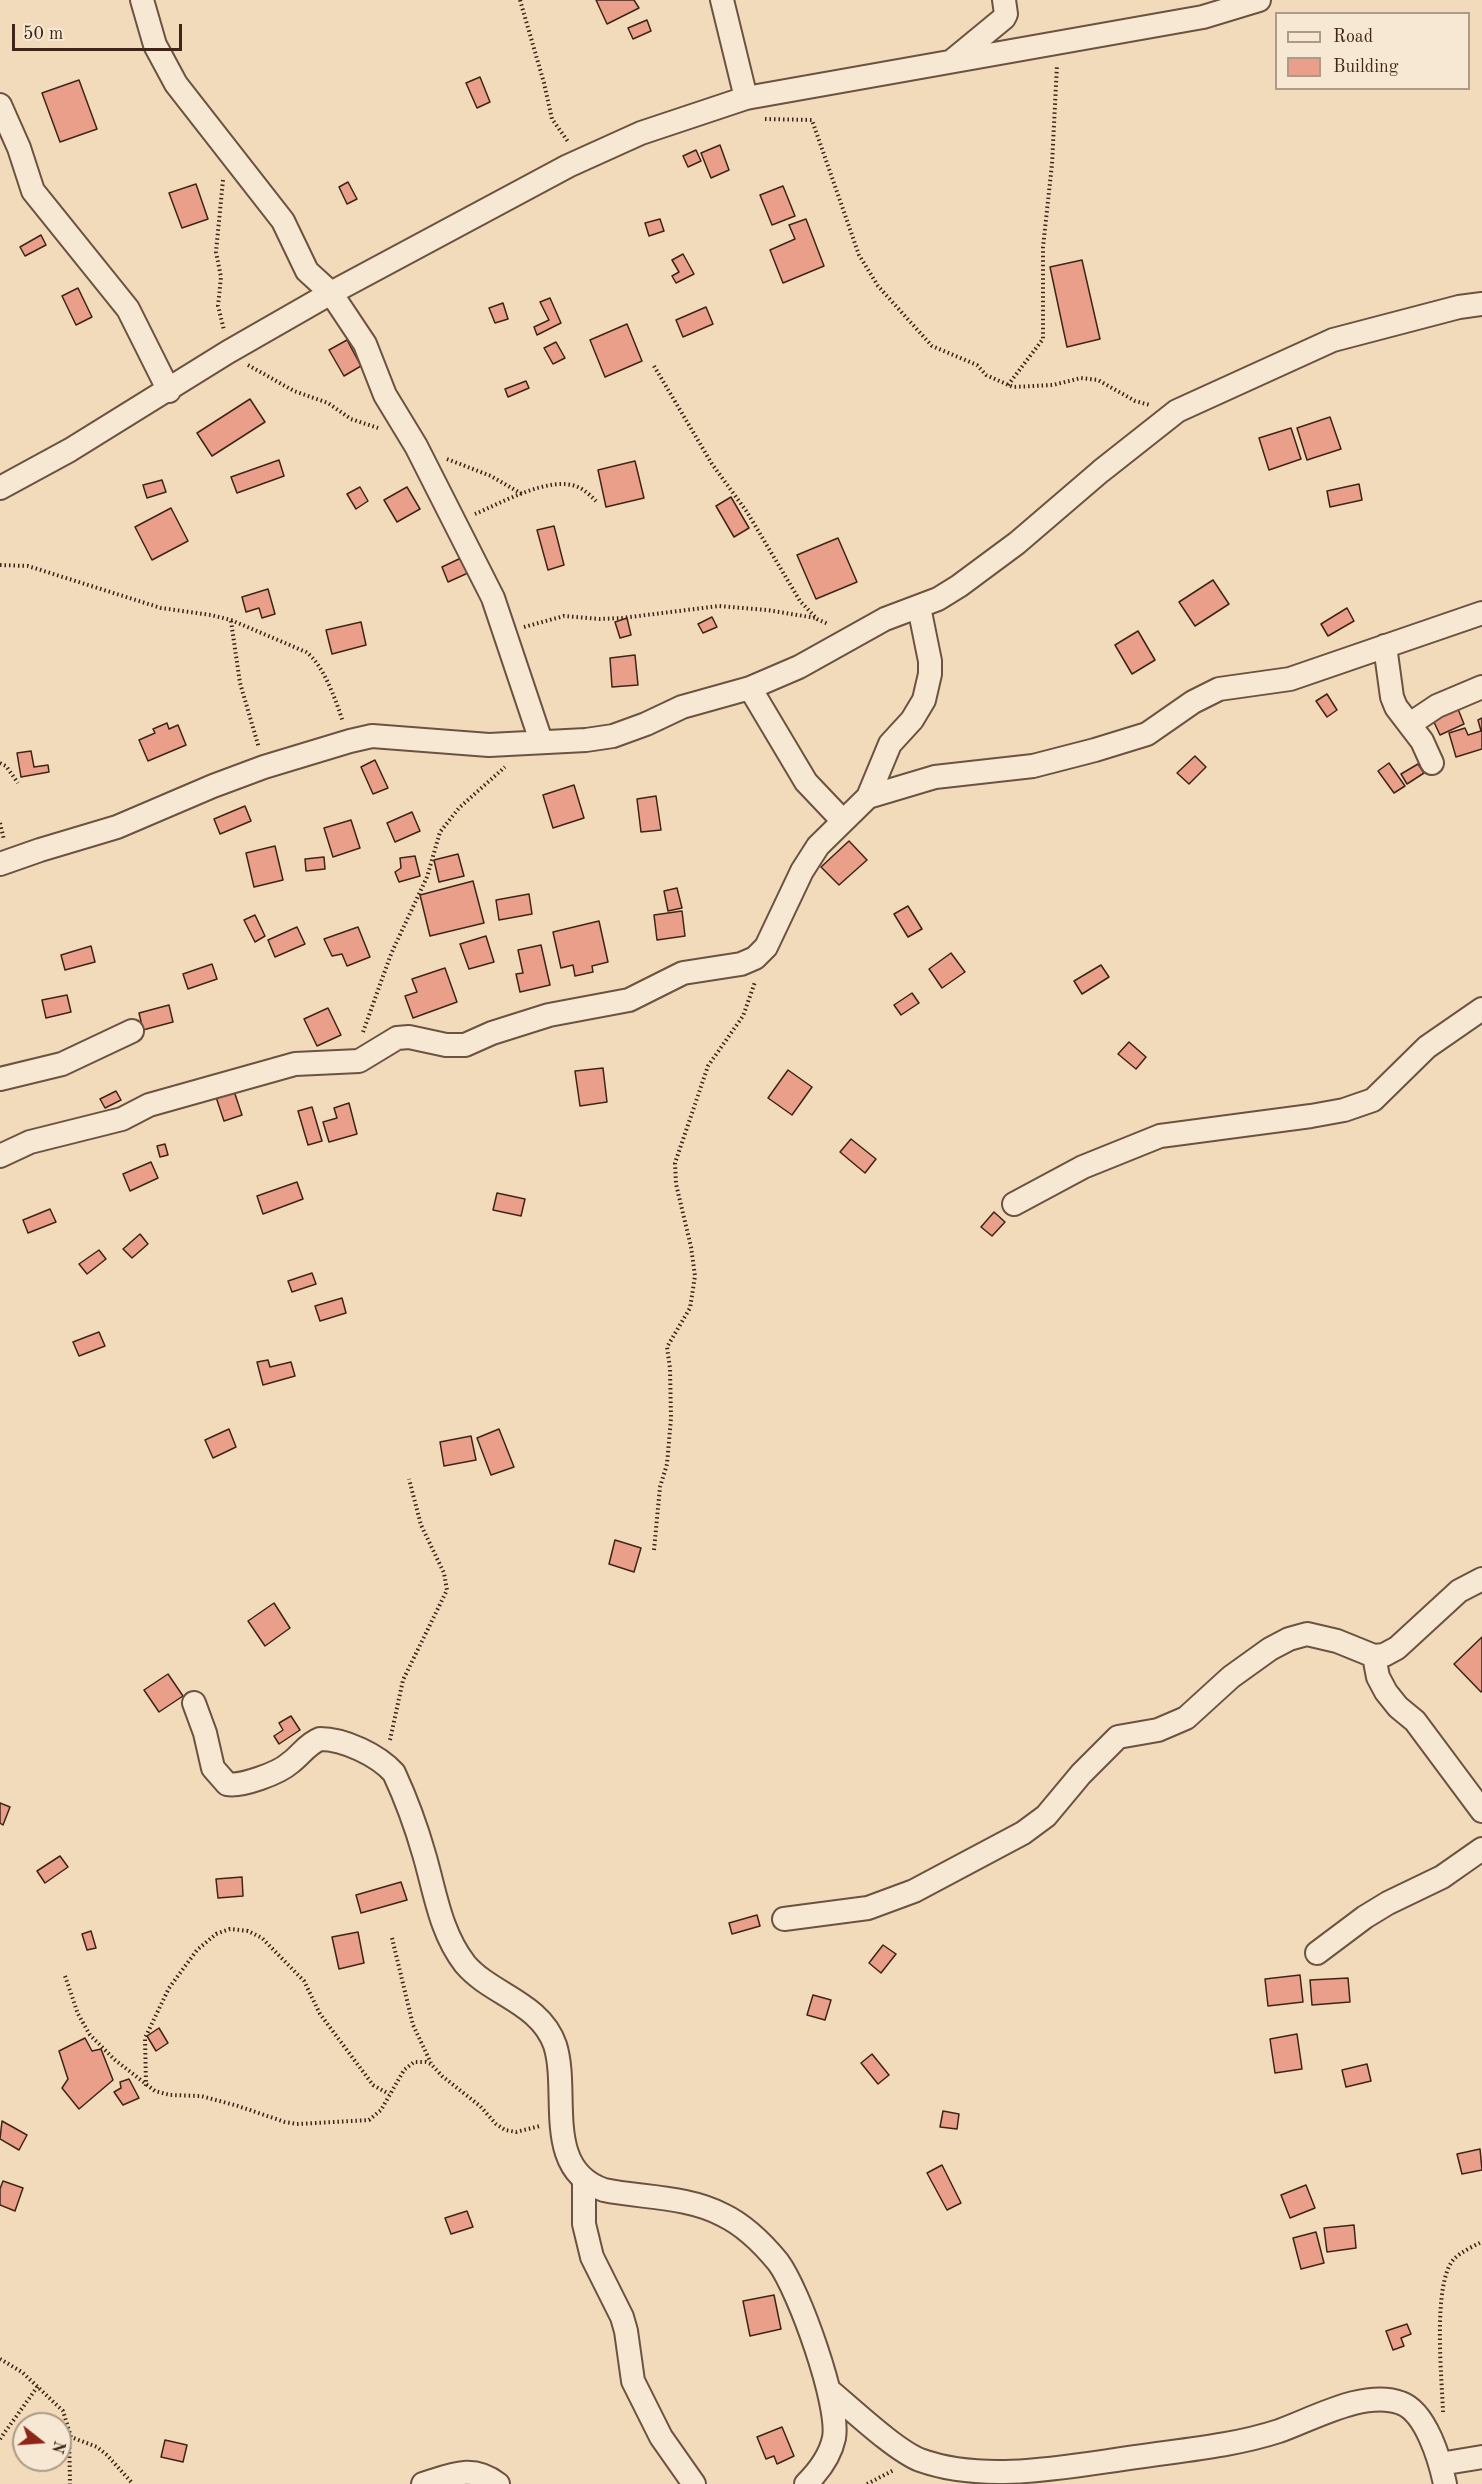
<!DOCTYPE html>
<html>
<head>
<meta charset="utf-8">
<style>
  body { margin:0 }
  #map { position:relative; width:1482px; height:2484px; overflow:hidden; background:#f2dbbb; font-family:"Old Standard TT",serif }
  canvas { display:block }
  .legend { position:absolute; left:1275px; top:12px; width:195px; height:78px; box-sizing:border-box; background:#f7e8d3; border:2px solid #ad9a88; margin:0; padding:8px 10px; list-style:none; font-size:18px; color:#3f2518 }
  .legend li { display:flex; align-items:center; gap:12px; height:30px }
  .legend b { width:30px; border:2px solid #ad9a88 }
  .north { position:absolute; left:12px; top:2412px; width:60px; height:60px; box-sizing:border-box; background:#f7e8d3; border:2px solid #ad9a88; border-radius:50%; rotate:107deg; font-size:16px; font-weight:700; line-height:24px; text-align:center; color:#3f2518 }
  .north::after { content:''; display:block; margin:auto; width:21px; height:27px; background:#8f2418; clip-path:polygon(50% 0,100% 100%,50% 72%,0 100%) }
  .scale { position:absolute; left:12px; top:24px; width:170px; height:27px; box-sizing:border-box; border:3px solid #3f2518; border-top:0; padding-left:8px; font-size:18px; line-height:21px; white-space:nowrap; color:#3f2518; -webkit-text-stroke:4px #f7e8d3; paint-order:stroke }
</style>
</head>
<body>
<div id="map">
<canvas width="1482" height="2484"></canvas>
<ul class="legend">
<li><b style="height:8px;background:#f7e8d3"></b>Road</li>
<li><b style="height:16px;background:#e99f89"></b>Building</li>
</ul>
<div class="north">N</div>
<div class="scale">50 m</div>
</div>
<script>
const c = document.querySelector('canvas').getContext('2d');
c.lineJoin = 'round';
function paint(path, color) { c.fillStyle = color; c.fill(path, 'evenodd'); }
function stroke(path, color, width, dash) { c.strokeStyle = color; c.lineWidth = width; c.lineCap = dash ? 'butt' : 'round'; c.setLineDash(dash || []); c.stroke(path); }
const building = new Path2D(`
  M596,0H634L639,8L607,24Z
  M647,20L651,31L633,39L628,28Z
  M480,77L490,102L477,108L466,83Z
  M79,80L97,129L60,142L42,93Z
  M720,145L729,170L711,178L701,153Z
  M696,150L701,161L688,167L683,156Z
  M348,182L357,199L347,204L339,187Z
  M196,184L208,219L182,228L169,193Z
  M783,186L795,216L772,225L760,195Z
  M660,219L664,231L649,236L645,223Z
  M806,219L824,266L783,283L770,250L795,239L789,225Z
  M41,235L46,245L25,256L20,247Z
  M683,254L694,274L676,283L672,276L679,272L672,260Z
  M1082,260L1100,339L1067,347L1050,267Z
  M78,288L92,317L76,325L62,296Z
  M550,298L561,323L537,335L534,327L549,320L540,302Z
  M503,303L508,319L495,323L489,308Z
  M706,307L713,324L683,337L676,320Z
  M627,324L642,361L605,377L590,340Z
  M347,340L361,366L344,376L329,350Z
  M556,342L565,358L553,364L544,348Z
  M526,381L529,388L508,397L505,389Z
  M250,399L265,422L212,456L197,433Z
  M1330,417L1341,449L1307,460L1297,428Z
  M1291,428L1301,459L1269,470L1259,438Z
  M279,460L284,476L237,493L231,477Z
  M635,461L644,498L606,507L598,470Z
  M162,480L166,492L147,498L143,485Z
  M1359,484L1362,500L1330,507L1327,491Z
  M360,487L368,501L356,509L347,494Z
  M407,487L420,509L397,522L384,500Z
  M731,497L749,528L734,537L716,506Z
  M171,508L188,541L152,560L135,527Z
  M554,526L564,565L548,570L537,530Z
  M838,538L857,582L816,599L797,555Z
  M461,558L468,573L448,582L442,567Z
  M1213,580L1229,604L1195,626L1179,602Z
  M268,589L275,614L262,618L259,608L246,612L242,597Z
  M1347,608L1354,621L1328,636L1321,624Z
  M712,617L717,627L703,633L698,624Z
  M627,618L631,635L620,638L615,622Z
  M361,622L366,645L332,654L326,630Z
  M1138,631L1155,660L1132,674L1115,645Z
  M635,655L638,685L612,687L610,658Z
  M1327,694L1337,710L1327,717L1316,701Z
  M1458,709L1464,724L1440,735L1433,720Z
  M1482,718V749L1456,757L1449,733L1465,728L1468,735L1481,731L1478,720Z
  M167,723L169,729L178,725L186,745L148,761L139,740L155,733L153,729Z
  M31,751L34,767L48,765L49,772L21,777L17,753Z
  M1195,756L1206,767L1189,784L1177,773Z
  M375,760L388,788L373,794L361,767Z
  M1389,763L1405,786L1394,793L1378,771Z
  M1418,764L1424,773L1407,784L1401,774Z
  M574,785L584,818L553,828L543,795Z
  M656,796L661,830L641,832L637,799Z
  M245,806L251,821L220,834L214,819Z
  M412,812L420,831L395,842L387,823Z
  M351,820L360,848L333,857L324,828Z
  M849,841L867,860L839,885L821,867Z
  M275,846L283,880L254,887L246,853Z
  M458,854L464,876L439,882L434,860Z
  M415,856L420,876L399,882L395,872L401,868L400,858Z
  M324,857L325,869L306,871L305,859Z
  M473,881L484,923L430,936L420,895Z
  M677,888L682,908L668,911L664,891Z
  M529,894L532,914L499,920L496,900Z
  M908,906L922,929L908,937L894,914Z
  M682,911L685,936L657,940L654,915Z
  M255,915L265,936L255,942L244,920Z
  M599,921L608,962L592,966L593,972L575,976L573,965L561,968L553,932Z
  M297,927L305,944L275,957L268,940Z
  M358,927L370,957L347,966L342,954L332,956L324,939Z
  M486,936L494,962L469,969L460,944Z
  M541,945L550,985L520,992L516,974L523,973L518,950Z
  M91,946L95,962L65,970L61,955Z
  M951,953L965,972L942,988L929,969Z
  M212,964L217,979L188,989L183,974Z
  M1101,965L1109,977L1082,994L1074,981Z
  M445,968L457,1002L413,1018L405,996L417,992L412,979Z
  M912,993L919,1003L901,1015L894,1005Z
  M67,995L71,1012L46,1018L42,1000Z
  M169,1005L173,1022L143,1030L139,1013Z
  M328,1008L341,1035L317,1046L304,1019Z
  M1129,1042L1146,1057L1136,1069L1118,1054Z
  M603,1068L607,1102L580,1106L575,1071Z
  M788,1070L812,1087L792,1115L768,1098Z
  M232,1085L242,1115L224,1121L214,1091Z
  M116,1091L121,1100L105,1108L100,1099Z
  M349,1103L357,1134L329,1142L323,1122L337,1118L334,1108Z
  M312,1107L322,1141L308,1145L298,1111Z
  M851,1139L876,1159L865,1173L840,1152Z
  M165,1144L168,1155L160,1157L157,1146Z
  M151,1162L158,1178L130,1191L123,1174Z
  M297,1182L303,1199L263,1214L257,1196Z
  M497,1193L525,1199L521,1216L493,1210Z
  M50,1209L56,1222L28,1233L23,1220Z
  M994,1212L1005,1222L992,1236L981,1227Z
  M140,1234L148,1244L132,1258L123,1249Z
  M99,1250L106,1259L87,1274L79,1264Z
  M312,1273L316,1284L292,1292L288,1281Z
  M342,1298L346,1313L320,1321L315,1306Z
  M99,1332L105,1346L79,1356L73,1342Z
  M268,1360L270,1367L291,1362L295,1376L263,1385L257,1362Z
  M229,1429L236,1447L213,1458L205,1440Z
  M499,1429L514,1467L491,1475L477,1438Z
  M471,1436L476,1460L444,1466L440,1442Z
  M615,1540L641,1548L634,1572L609,1564Z
  M274,1603L290,1628L265,1646L248,1621Z
  M1482,1637V1691L1481,1692L1454,1664Z
  M168,1674L183,1696L159,1712L144,1690Z
  M291,1716L300,1730L279,1744L274,1736L283,1730L279,1723Z
  M0,1803L10,1807L3,1825L0,1823Z
  M60,1856L68,1867L45,1883L37,1871Z
  M242,1877L243,1896L218,1898L216,1879Z
  M401,1882L407,1900L361,1913L356,1895Z
  M757,1915L760,1926L732,1934L729,1923Z
  M91,1931L96,1948L87,1950L82,1934Z
  M358,1932L364,1963L339,1969L332,1937Z
  M883,1945L896,1954L881,1973L869,1963Z
  M1300,1975L1303,2002L1268,2006L1265,1979Z
  M1348,1978L1350,2002L1312,2005L1310,1980Z
  M813,1995L831,2000L825,2020L807,2015Z
  M159,2028L168,2043L156,2051L147,2036Z
  M1297,2034L1302,2069L1275,2073L1270,2039Z
  M85,2038L92,2051L101,2049L113,2080L79,2109L62,2088L68,2079L59,2051Z
  M872,2054L889,2075L878,2084L861,2063Z
  M1367,2064L1371,2081L1346,2087L1342,2070Z
  M129,2079L139,2098L123,2105L114,2092L121,2088L120,2082Z
  M943,2111L959,2114L957,2129L940,2127Z
  M2,2121L27,2135L19,2150L0,2139Z
  M1480,2149L1482,2170L1462,2174L1457,2154Z
  M942,2165L961,2203L947,2210L927,2173Z
  M3,2181L23,2188L15,2211L0,2205V2189Z
  M1306,2185L1315,2208L1290,2218L1281,2195Z
  M467,2211L473,2227L451,2234L445,2218Z
  M1354,2225L1356,2248L1327,2252L1324,2228Z
  M1316,2232L1324,2263L1301,2269L1293,2238Z
  M774,2295L781,2329L750,2336L743,2301Z
  M1407,2324L1411,2334L1401,2338L1404,2346L1393,2350L1386,2331Z
  M782,2427L794,2456L777,2464L774,2456L766,2459L757,2437Z
  M165,2440L187,2445L183,2462L161,2457Z`);
const path = new Path2D(`
  M520,0L544,83L552,119L569,143
  M765,119L812,120L859,255L878,286L932,346L977,365L986,375L1013,387L1053,385L1081,378L1098,380L1135,401L1150,405
  M223,180L216,252L221,277L218,306L224,330
  M248,365L294,391L328,403L351,419L378,428
  M654,366L712,464L747,512L800,601L817,619L828,624
  M1008,385L1043,339V247L1052,164L1057,65
  M447,459L491,476L522,494
  M475,514C501,503 550,475 578,487C585,490 591,496 596,501
  M0,565L28,566L161,608L211,615L231,620L306,652C324,665 336,701 343,722
  M231,621L240,683L259,748
  M524,627L564,616L600,619L622,618L719,606L767,610L816,618
  M0,763L6,766L18,783
  M0,823L4,840
  M363,1032L391,954L427,877L440,832L459,808L505,767
  M654,1550L660,1487L667,1464L671,1418L670,1368L667,1347L690,1308L695,1276L691,1247L676,1184L675,1163L708,1066L743,1016L755,982
  M390,1740L403,1680L447,1590L444,1573L421,1525L409,1479
  M392,1938L413,2025L431,2063
  M65,1976L78,2014L90,2035L115,2060L155,2091L170,2095L201,2096L238,2106L285,2122L297,2124L369,2120L381,2110L404,2070L414,2062H426L431,2064L442,2076L480,2106L496,2124L505,2130L516,2132L540,2126
  M146,2086L145,2038L169,1988L197,1950L216,1934L230,1929L248,1931L262,1938L304,1981L320,2014L373,2085L389,2094
  M0,2359L22,2372L63,2411L71,2437L97,2447L107,2455L133,2484
  M1443,2412C1442,2379 1432,2283 1454,2259C1461,2252 1473,2246 1482,2242
  M69,2434L70,2484
  M0,2439L38,2386
  M867,2484L894,2470`);
const minor = new Path2D(`
  M142,0L155,45L176,84L283,221L307,271L331,293L365,344L385,395L416,446L493,598L541,741
  M722,0L746,98
  M953,60L1004,18L1006,14L1004,0
  M0,105L19,148L33,191L128,309L169,391
  M0,488L70,450L228,352L331,293L568,166L641,133L746,98L1203,17L1259,0
  M1385,646L1392,697L1396,707L1422,741L1432,763
  M750,688L806,782L843,821
  M1410,724L1437,706L1482,687
  M868,797L935,777L1033,766L1095,750L1147,734L1193,702L1219,689L1290,679L1482,613
  M0,864L40,850L117,827L213,786L264,767L350,741L372,736L489,745L586,740L613,736L646,724L682,707L750,688L799,667L885,619L938,599L959,586L1017,543L1101,471L1177,411L1333,340L1459,307L1482,304
  M0,1079L62,1064L132,1031
  M0,1156L30,1142L122,1119L149,1105L295,1064L359,1061L397,1038L409,1037L446,1045H465L492,1033L549,1015L629,1000L683,973L741,964L755,958L766,947L802,871L818,846L868,797L890,744L912,720L924,700L930,674V661L919,607
  M1014,1204L1083,1167L1160,1136L1311,1116L1344,1110L1373,1100L1427,1047L1482,1009
  M1374,1656L1378,1677L1386,1692L1398,1707L1415,1721L1482,1811
  M194,1703L205,1733L213,1768L227,1784C241,1787 279,1773 290,1763C301,1755 307,1744 320,1739C344,1739 378,1755 394,1773C406,1799 416,1826 424,1854C435,1891 440,1932 465,1964C491,1995 540,2002 555,2045C570,2092 542,2169 604,2190C643,2198 687,2196 723,2215C744,2225 764,2245 778,2262C799,2290 840,2405 834,2438C830,2457 819,2471 806,2484
  M784,1919L868,1908L914,1891L1023,1833L1046,1816L1081,1774L1118,1737L1158,1730L1186,1718L1231,1677L1270,1649L1289,1639L1307,1634L1337,1641L1374,1656L1384,1655L1397,1648L1459,1591L1482,1579
  M1317,1953L1365,1917L1388,1903L1442,1877L1482,1849
  M584,2179V2224L592,2257L622,2317L626,2331L633,2381L661,2437L694,2484
  M830,2391C853,2410 895,2450 920,2460C986,2484 1069,2466 1136,2457C1184,2450 1233,2446 1279,2431C1313,2419 1365,2389 1401,2403C1426,2412 1440,2460 1445,2484
  M1440,2464L1482,2457
  M423,2484C452,2475 472,2464 498,2484`);
paint(building, '#e99f89');
stroke(building, '#3f2518', 1.5);
stroke(minor, '#6c5241', 26);
stroke(path, '#3f2518', 4, [1.5, 3]);
stroke(minor, '#f7e8d3', 22);
</script>
</body>
</html>
